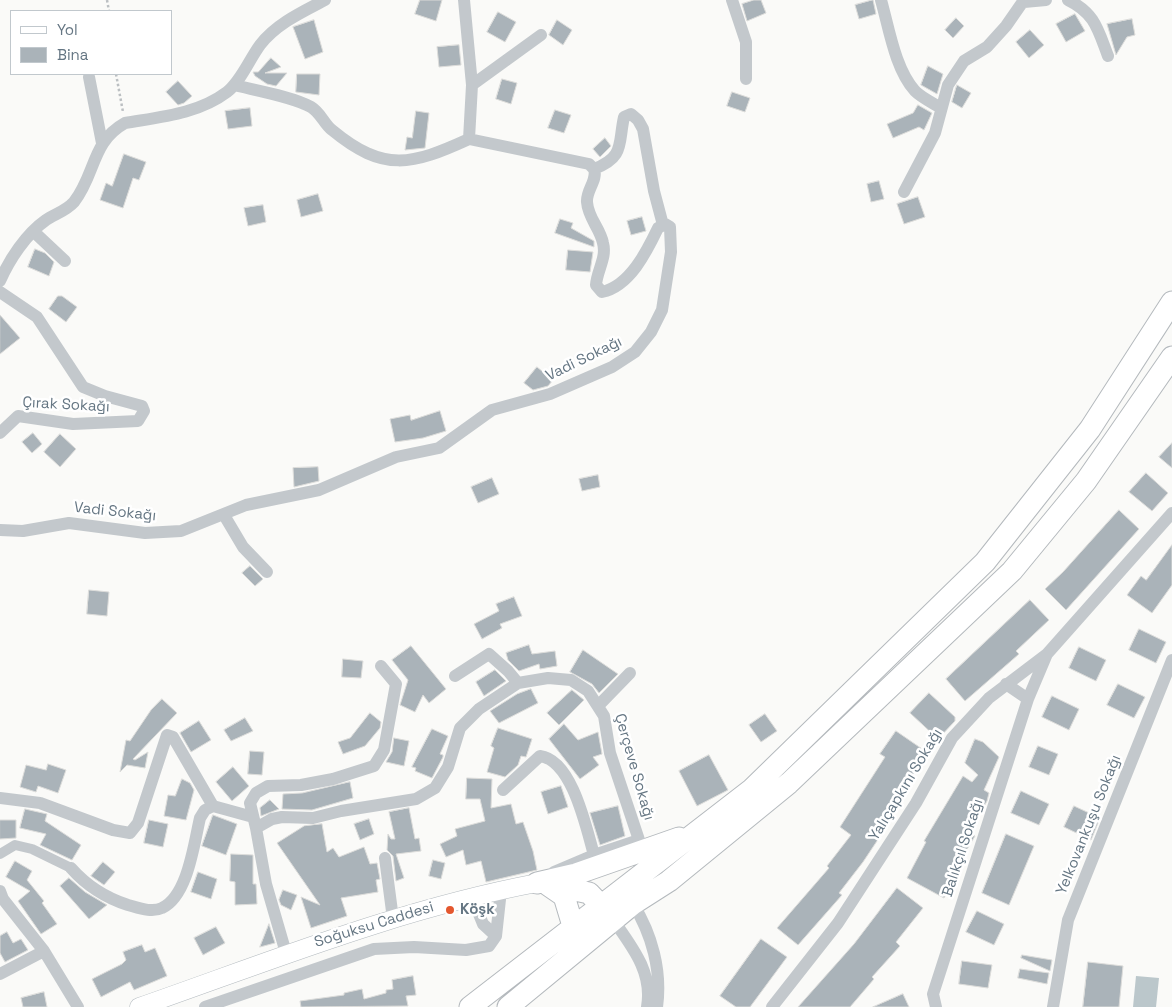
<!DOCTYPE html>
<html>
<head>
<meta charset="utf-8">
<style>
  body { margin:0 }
  #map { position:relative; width:1172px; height:1007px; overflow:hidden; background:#fafaf8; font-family:"Space Grotesk",sans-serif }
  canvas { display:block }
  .legend { position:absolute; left:10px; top:10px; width:162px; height:65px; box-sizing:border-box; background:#fff; border:1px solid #c1c8cd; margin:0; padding:6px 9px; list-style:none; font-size:15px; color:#657683 }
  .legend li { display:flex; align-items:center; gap:10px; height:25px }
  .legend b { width:25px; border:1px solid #c1c8cd }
</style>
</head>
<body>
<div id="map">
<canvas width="1172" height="1007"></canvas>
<ul class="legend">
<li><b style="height:6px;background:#fff"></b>Yol</li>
<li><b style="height:14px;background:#aab3b9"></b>Bina</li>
</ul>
</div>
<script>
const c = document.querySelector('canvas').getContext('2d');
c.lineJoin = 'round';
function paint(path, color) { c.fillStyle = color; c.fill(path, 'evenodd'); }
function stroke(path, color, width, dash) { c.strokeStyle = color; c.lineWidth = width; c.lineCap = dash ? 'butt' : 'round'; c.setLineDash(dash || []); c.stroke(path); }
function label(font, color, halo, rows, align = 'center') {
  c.font = font + ' "Space Grotesk",sans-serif'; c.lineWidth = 5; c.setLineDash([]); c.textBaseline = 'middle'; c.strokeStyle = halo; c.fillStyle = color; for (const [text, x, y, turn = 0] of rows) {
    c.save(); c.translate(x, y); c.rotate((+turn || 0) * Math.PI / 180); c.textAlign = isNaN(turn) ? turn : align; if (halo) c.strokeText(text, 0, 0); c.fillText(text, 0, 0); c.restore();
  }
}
const water = new Path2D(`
  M1136,976L1159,978L1156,1007H1133Z`);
const building = new Path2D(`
  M420,0H442L436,21L415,14Z
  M754,0H761L766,13L747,21L742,4Z
  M873,0L876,14L859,19L855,5Z
  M498,12L516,22L505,42L487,32Z
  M1075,14L1085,31L1066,42L1056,24Z
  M956,18L964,26L953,38L945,30Z
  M1132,19L1135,35L1127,37L1116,55L1107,24Z
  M314,20L323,52L305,59L293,27Z
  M557,20L572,30L563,45L549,35Z
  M1030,30L1044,45L1029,58L1016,42Z
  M459,45L461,65L439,67L437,47Z
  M271,58L281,67L265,73H287L276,86L267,84L255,76L253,72H258Z
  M928,66L943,74L937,94L921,85Z
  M297,74H320L319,95L296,92Z
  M502,79L517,83L511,104L496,99Z
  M178,81L192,96L184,103L178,105L166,92Z
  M957,85L971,93L962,108L952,102Z
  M732,92L750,98L745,112L727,106Z
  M918,105L932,113L924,130L919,127L893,138L887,124L913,113Z
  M250,108L252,126L228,129L225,111Z
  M555,110L571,115L564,133L548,128Z
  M416,111L429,113L425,148L405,150L407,137L412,138Z
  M605,138L611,146L600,157L593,149Z
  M124,154L146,162L139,180L133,178L123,208L100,200L106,183L112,186Z
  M879,181L884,199L871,202L867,184Z
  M318,194L323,211L301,217L297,200Z
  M918,197L925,217L904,224L897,204Z
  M263,205L266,222L248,226L244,208Z
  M642,217L646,231L631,235L627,221Z
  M560,219L573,223L571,228L594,241V247L555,233Z
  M35,249L45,253L54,262L49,276L28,267Z
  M568,250L593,252L590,272L566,270Z
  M58,296H62L77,307L66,322L49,309Z
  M0,315L20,338L0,354Z
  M537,367L553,380L548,386L533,390L524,383Z
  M440,411L446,431L423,438L395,442L390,419L410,415L411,420Z
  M33,433L42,444L32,453L22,442Z
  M60,434L76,449L60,467L44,452Z
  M1172,443V468L1159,457Z
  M318,467L319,481L294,487L293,468Z
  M1146,473L1168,493L1152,511L1129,492Z
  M598,475L600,487L582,491L579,479Z
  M492,478L499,494L478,503L471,487Z
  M1119,510L1139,529L1066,610L1045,589L1063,572Z
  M1172,545V585L1152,613L1127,595L1141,576L1146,580Z
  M250,566L263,579L255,586L242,573Z
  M89,590L109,592L107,616L87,614Z
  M514,597L522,616L500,624L502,628L482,639L474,624L499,611L496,604Z
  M1030,600L1049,620L1016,651L1019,654L965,701L946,679Z
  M1139,629L1166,642L1156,663L1129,650Z
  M529,645L532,654L555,651L557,666L540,669L539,664L519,671L508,660L506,653Z
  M411,646L446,689L429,703L423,695L415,712L400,705L408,680L392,660Z
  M1079,647L1106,660L1096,681L1069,668Z
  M583,650L618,674L599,693L592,684L570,672Z
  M343,659L363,661L361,678L342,677Z
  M495,670L506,681L484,696L476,682Z
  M1118,684L1145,697L1134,718L1107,705Z
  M531,689L538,703L499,723L490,711L517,694Z
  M572,690L584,700L559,725L547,713Z
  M929,693L955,717V721L938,739L910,713Z
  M1052,696L1079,709L1069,730L1042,717Z
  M162,699L177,713L133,759L135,760L148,752L145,768L127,765L120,772L126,740L130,741L151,710Z
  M370,713L381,722L380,728L365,746L343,754L338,742L350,738Z
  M765,714L777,731L761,742L749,725Z
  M245,718L253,731L231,741L224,730Z
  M199,721L211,740L191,752L180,733Z
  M564,724L578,740L598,732L602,754L593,757L599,765L580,779L549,739Z
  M498,728L532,739L526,757L521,756L518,765L505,777L487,772L494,748L491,746Z
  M432,729L448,736L440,754L443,755V757L432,778L415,771L416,768L412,767Z
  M896,731L928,753L903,789L907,792L885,824L887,826L863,862L839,893L842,895L798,945L777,928L829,868L827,866L851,835L840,827L885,757L880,754Z
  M394,738L409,741L404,766L386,762L392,752Z
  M975,739L983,742L999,757L984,790L989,793L987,801L969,833L975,836L954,871L958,873L944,898L907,878L926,842L924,841L963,776L972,782L978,775L965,763Z
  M1038,746L1058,754L1049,775L1029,767Z
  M250,751L264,752L262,775L248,774Z
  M709,755L728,790L697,806L679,771Z
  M48,764L66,770L58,793L38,786L36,792L20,787L26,765L46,770Z
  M233,767L249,786L232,801L216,782Z
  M467,778L492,779L491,808L511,804L516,824L523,822L533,851L537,870L486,882L481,861L466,865L463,850L446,857L440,844L457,836L455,829L485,821L480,799H466Z
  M182,779L190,783L194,790L186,820L164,816L168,795L175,796Z
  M350,782L353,798L312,810L282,809L283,794L302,793Z
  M561,786L568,807L548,814L541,792Z
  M1021,791L1049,804L1039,825L1011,813Z
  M270,800L279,809L261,816L260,808Z
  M618,806L625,836L600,845L590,813Z
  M1074,806L1100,818L1091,840L1064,827Z
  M409,808L415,839L419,838L421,851L396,854L404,878L396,881L393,856L387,850L388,834L391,839H395L389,812Z
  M25,809L47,814L45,821L81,845L72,860L40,845L46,834L20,828Z
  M213,815L237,824L226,855L202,846Z
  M369,819L374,834L360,840L354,824Z
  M0,820H16V838L0,839Z
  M149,820L168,824L163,847L144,843Z
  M322,824L327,852L333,848L339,857L364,847L370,864L377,863L380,879L376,880L378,892L341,898L347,916L311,928L301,897L320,905L277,843L304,826Z
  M1006,834L1034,846L1009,905L982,893Z
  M231,854L253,855V884H256L257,904L235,905V882L230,881Z
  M433,860L445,863L441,879L429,876Z
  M15,861L32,871L27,880L44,901L42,903L57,924L41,934L18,901L30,891L6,877Z
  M103,862L115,872L104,885L91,876Z
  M198,872L217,879L211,899L191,892Z
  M69,878L85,892L107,905L89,919L60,886Z
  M897,888L923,908L896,942L900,946L872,977L874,979L850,1007H798L854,944Z
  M283,890L297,895L291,910L281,905L279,900Z
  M977,911L1004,924L994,945L966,932Z
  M269,924L275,943L260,947Z
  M216,927L225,943L203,955L194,938Z
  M7,932L13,943L21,939L28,950L5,962L0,953V936Z
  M761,939L787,957L750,1007H736L720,996Z
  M142,945L145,952L155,948L167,976L134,990L130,982L101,997L92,979L122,964L126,960L123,952Z
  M1022,955L1052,960L1050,971L1021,958Z
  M962,961L992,965L988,988L959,984Z
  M1088,962L1123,966L1119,1007H1083Z
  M1020,969L1049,973L1047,984L1018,978Z
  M413,976L416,995L406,996L408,1006L301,1007L300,1001L344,995V993L362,989L364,999L386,993V990L393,989L392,980Z
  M44,992L47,1007H23L21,998Z
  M903,994L909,1007H873Z`);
const path = new Path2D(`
  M107,0L109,11
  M116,74L123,112`);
const pedestrian = new Path2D(`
  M0,854L15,845L32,849L71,868`);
const minor = new Path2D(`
  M464,0L472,85L469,139
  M732,0L746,42V79
  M881,0C889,28 895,69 915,91C922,98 933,103 941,108
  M1068,0C1095,13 1098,30 1108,56
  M1024,2L1046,0
  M89,77L102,143
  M234,85C254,90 294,97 311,107C321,113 324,124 332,130C384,173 412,165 469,139
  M472,85L541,35
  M594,169C625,157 618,144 624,117L631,114L638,120L643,129L654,191L663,225
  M904,192L935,133L948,85L964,61L987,47L1006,26L1024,0
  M33,231L65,261
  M0,281C9,260 26,234 46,220C55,214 66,211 74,202C96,174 91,142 125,123C160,117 198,114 227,92C241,81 249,60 260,45C276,24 302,12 325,0
  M0,292L37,317L83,387L105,396L142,406L144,411L138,421L73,424L18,416L0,433
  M224,515L243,547L267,572
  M0,530L23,531L69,523L145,533L181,531L246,505L319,490L396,457L439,448L492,410L550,394L612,367L635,352L651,332L662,310L671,252L670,227L665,224L658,228C647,251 630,286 602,292L596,285C597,270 607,258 603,243C600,228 588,218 587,202C586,190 598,180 594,169L589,164L469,139
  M455,676L489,654L508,671L518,683
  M1006,684L1028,699
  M598,706L630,673
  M503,790L540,756C572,760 586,827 594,855
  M0,798L40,803L113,830L130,833L138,823L167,735L173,737L213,806
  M256,828L250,803L256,793L268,786L301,785L333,779L374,766L384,750L396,684L381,666
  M385,858L393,919
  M71,868C86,885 106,898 128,905C139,908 152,913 162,908C188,896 194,843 200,818L205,810L213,806L253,817
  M0,891L3,899L44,951L78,1007
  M472,897L483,924L496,936
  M633,904C652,934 662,971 657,1007
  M614,921C633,948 653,973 647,1007
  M286,953L266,884L256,828L272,819L282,817L313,818L341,811L416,799L435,788L448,767L460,728L479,709L518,683L548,678L571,680L588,691L604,716L610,753L639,840L594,855L554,872
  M0,974L44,951
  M205,1007L374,949L414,947L466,950L489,946L496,936L501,890
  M772,1007L838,923L916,803L952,738L989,698L1047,654L1172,513
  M936,1007L933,994L1028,699L1047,654
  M1053,1007L1068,920L1172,660`);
const secondary = new Path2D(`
  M139,1007C271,961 399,909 537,883`);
const trunk = new Path2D(`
  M537,883L576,874L679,838
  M547,884L589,893L609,914
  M548,885L564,896L573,926
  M470,1007L752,789L985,562L1090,429L1172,302
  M508,1007L633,904L669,881L789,783L1012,571L1086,481L1172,357`);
const markers = [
  [450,910,5,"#e4572e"]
];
const streetNames = [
  ["Vadi Sokağı",584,359,-26],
  ["Çırak Sokağı",66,405,3],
  ["Vadi Sokağı",115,512,6],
  ["Çerçeve Sokağı",634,767,74],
  ["Yalıçapkını Sokağı",906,785,-59],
  ["Yelkovankuşu Sokağı",1089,825,-68],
  ["Balıkçıl Sokağı",963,848,-72],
  ["Soğuksu Caddesi",374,925,-17]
];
const poiNames = [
  ["Köşk",460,910]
];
paint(water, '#bbc7cb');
paint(building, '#aab3b9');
stroke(building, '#dcdcda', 1);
stroke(secondary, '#b3babf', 19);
stroke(trunk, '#b4b9bd', 23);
stroke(path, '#bbbfc2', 2.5, [2.5, 2.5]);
stroke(pedestrian, '#c3c8cc', 10);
stroke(minor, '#c3c8cc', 12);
stroke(secondary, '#fff', 18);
stroke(trunk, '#fff', 21);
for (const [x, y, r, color] of markers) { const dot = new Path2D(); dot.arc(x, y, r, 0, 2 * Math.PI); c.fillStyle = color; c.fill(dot); stroke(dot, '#fff', 2); }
label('15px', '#657683', '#fff', streetNames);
label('bold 15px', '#657683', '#fff', poiNames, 'left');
</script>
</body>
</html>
